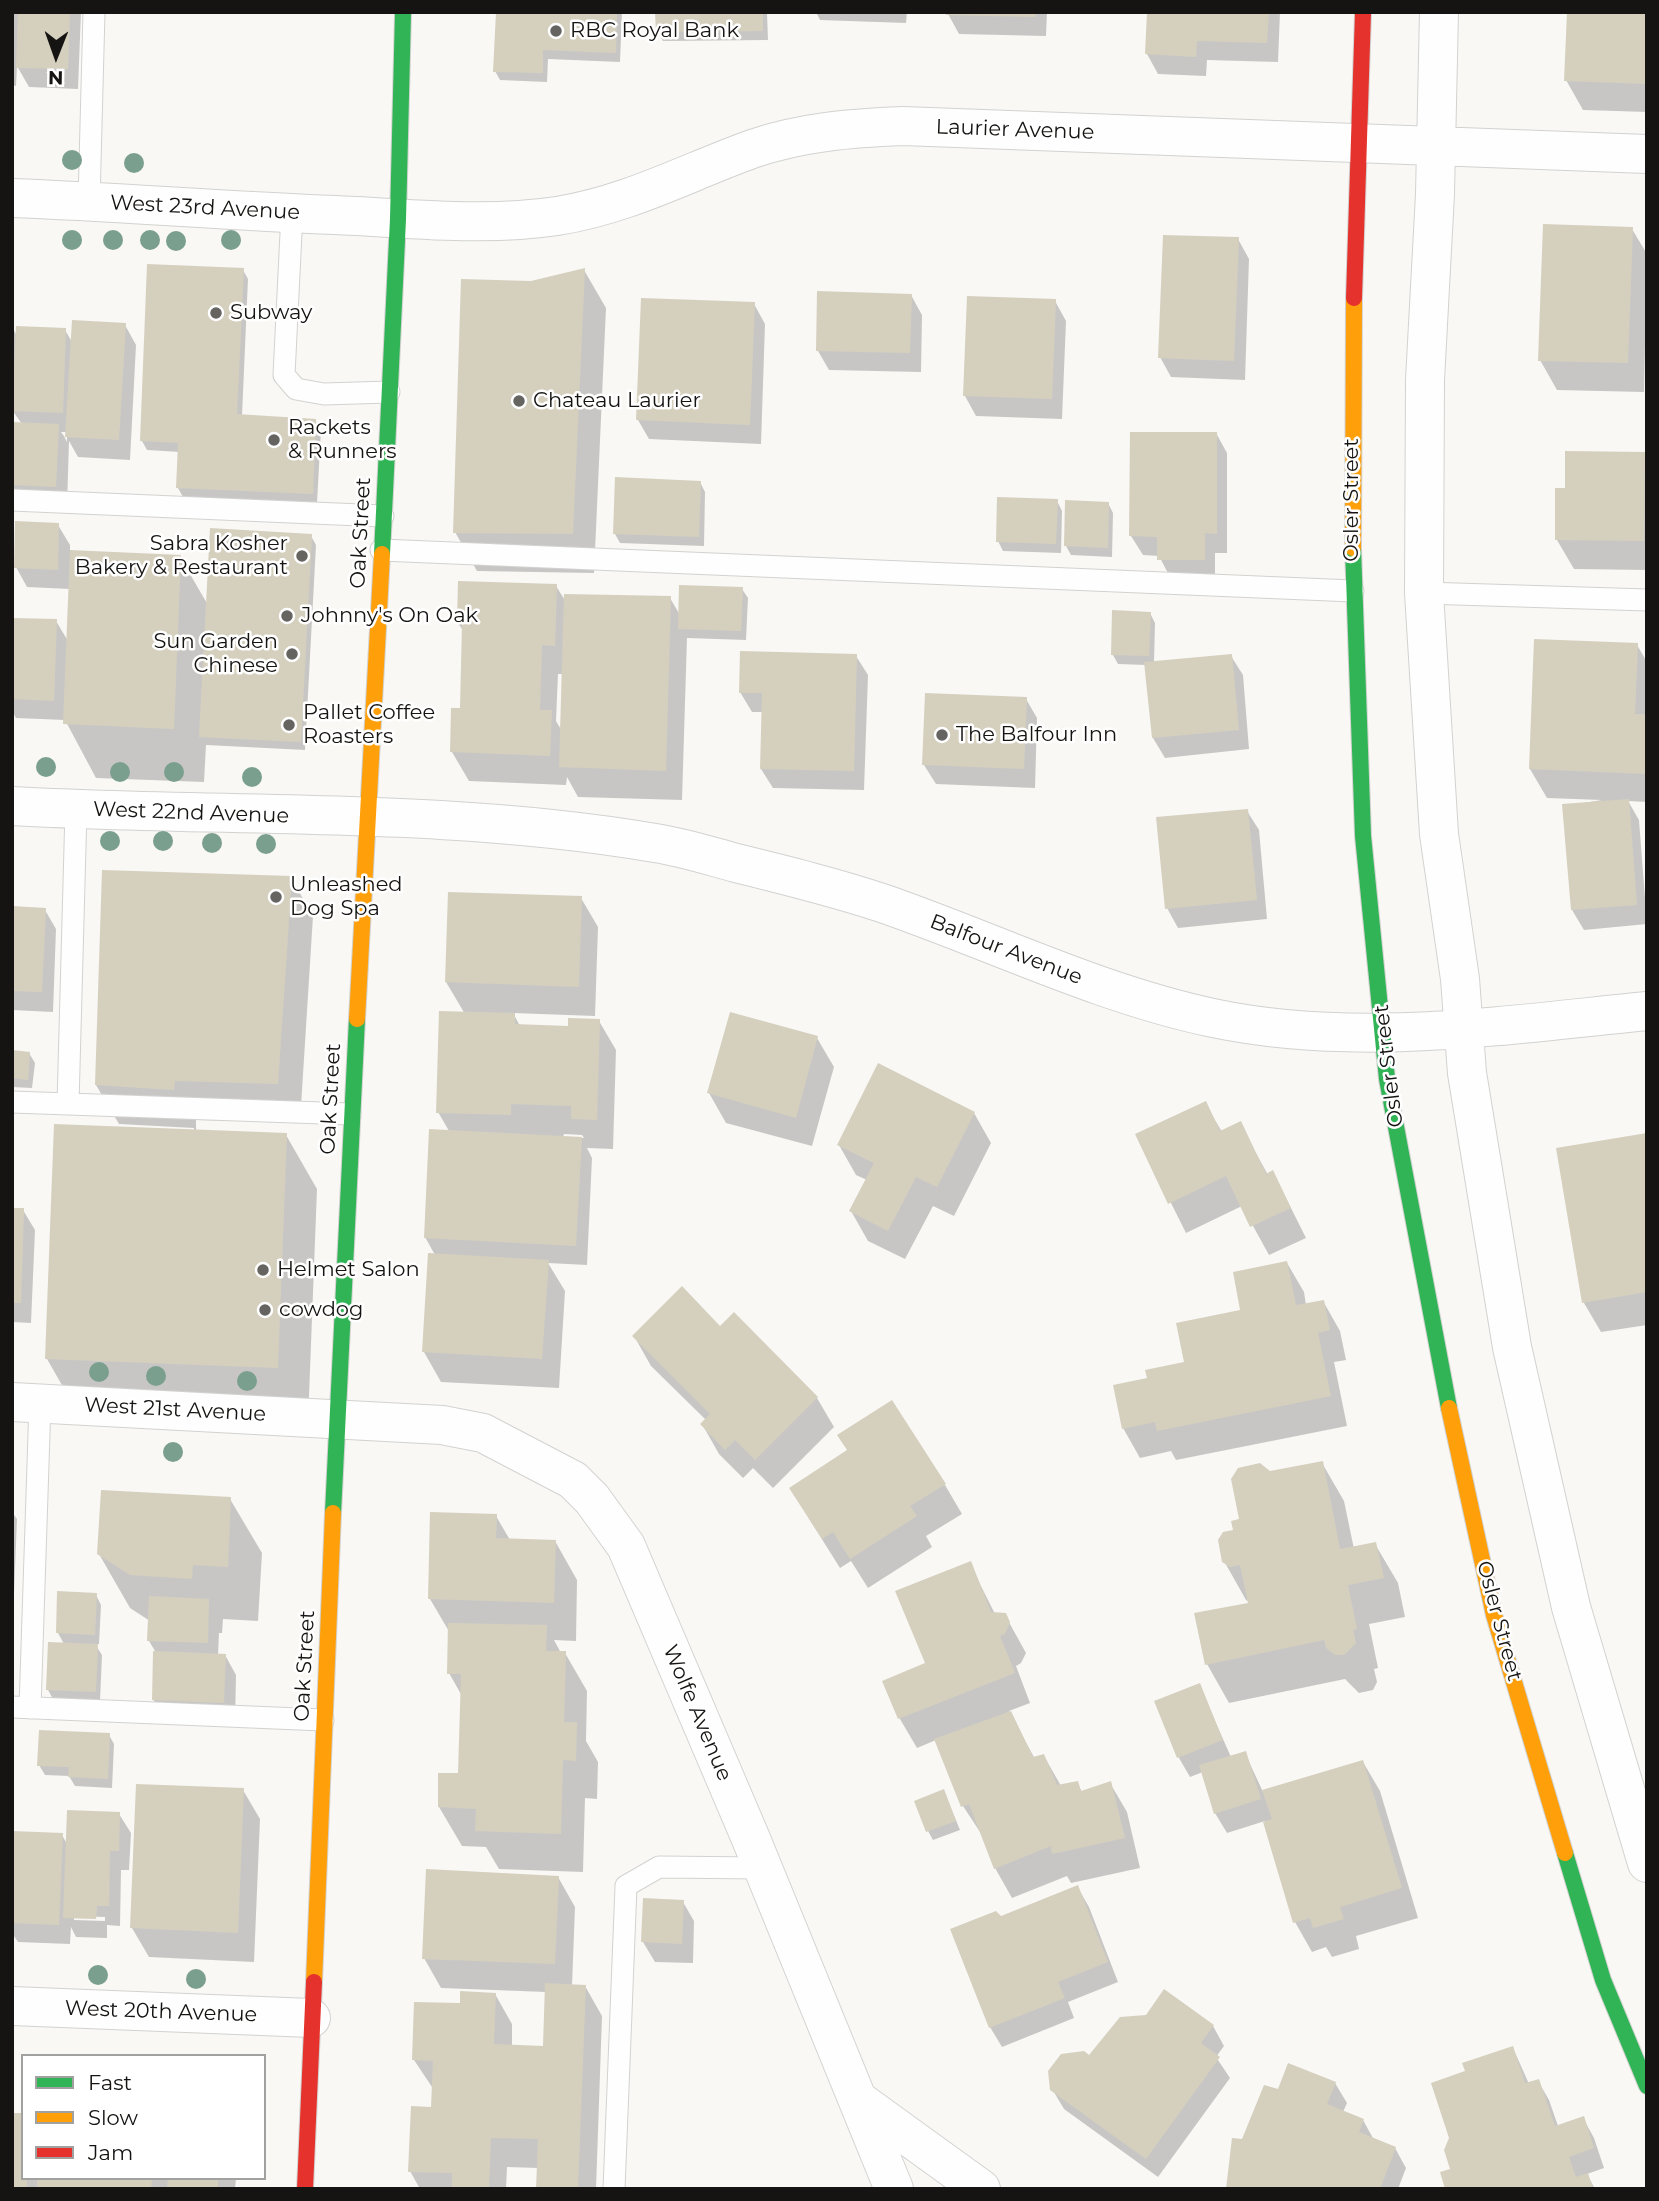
<!DOCTYPE html>
<html>
<head>
<meta charset="utf-8">
<style>
  body { margin:0 }
  #map { position:relative; width:1659px; height:2201px; overflow:hidden; background:#f9f8f5; font-family:Montserrat,sans-serif }
  canvas { display:block }
  .frame { position:absolute; inset:0; border:14px solid #151412; pointer-events:none }
  .legend { position:absolute; left:21px; top:2054px; width:245px; height:126px; box-sizing:border-box; background:#fff; border:2px solid #a1a1a0; margin:0; padding:9px 12px; list-style:none; font-size:21px; color:#151412 }
  .legend li { display:flex; align-items:center; gap:14px; height:35px }
  .legend b { width:35px; border:2px solid #a1a1a0 }
  .north { position:absolute; left:21px; top:21px; width:70px; height:70px; -webkit-text-stroke:5px #fff; paint-order:stroke; rotate:181deg; font-size:19px; font-weight:700; line-height:28px; text-align:center; color:#151412 }
  .north::after { content:''; display:block; margin:auto; width:24px; height:32px; background:#151412; clip-path:polygon(50% 0,100% 100%,50% 72%,0 100%) }
</style>
</head>
<body>
<div id="map">
<canvas width="1659" height="2201"></canvas>
<div class="frame"></div>
<ul class="legend">
<li><b style="height:9px;background:#30b455"></b>Fast</li>
<li><b style="height:9px;background:#ff9f0a"></b>Slow</li>
<li><b style="height:9px;background:#e5322d"></b>Jam</li>
</ul>
<div class="north">N</div>
</div>
<script>
const c = document.querySelector('canvas').getContext('2d');
c.lineJoin = 'round';
function paint(path, color) { c.fillStyle = color; c.fill(path, 'evenodd'); }
function stroke(path, color, width, dash) { c.strokeStyle = color; c.lineWidth = width; c.lineCap = dash ? 'butt' : 'round'; c.setLineDash(dash || []); c.stroke(path); }
function label(font, color, halo, rows, align = 'center') {
  c.font = font + ' Montserrat,sans-serif'; c.lineWidth = 5; c.setLineDash([]); c.textBaseline = 'middle'; c.strokeStyle = halo; c.fillStyle = color; for (const [text, x, y, turn = 0] of rows) {
    c.save(); c.translate(x, y); c.rotate((+turn || 0) * Math.PI / 180); c.textAlign = isNaN(turn) ? turn : align; if (halo) c.strokeText(text, 0, 0); c.fillText(text, 0, 0); c.restore();
  }
}
const shadow = new Path2D(`
  M12,12H81L78,89L29,87L17,66L16,86L12,85Z
  M497,12H622L620,62L548,59L547,82L500,80L495,71Z
  M657,12H767L768,40L663,41L657,32Z
  M816,12H907L906,23L820,20Z
  M947,12H1047L1046,36L959,34Z
  M1149,12H1280L1278,62L1207,60L1206,76L1158,74L1147,54Z
  M1647,12V112L1583,110L1566,80Z
  M1632,229L1647,254L1644,392L1557,390L1540,360Z
  M1238,239L1249,259L1245,380L1171,377L1160,357Z
  M243,270L248,279L242,416L315,420L321,430L317,503L183,497L178,488L180,452L147,450L142,441Z
  M584,270L606,308L594,573L477,571L455,532L531,283Z
  M911,295L922,315L921,372L829,370L818,351Z
  M1055,301L1066,321L1062,419L976,416L965,396Z
  M754,304L765,324L761,444L649,439L638,420Z
  M125,325L136,345L130,460L78,457L69,441L67,506L23,504L12,486V460L22,424L12,410V327L17,336L65,330L72,342ZM61,432H67V442L64,436Z
  M1216,433L1227,453V553H1215V579H1171L1159,556L1143,555L1131,536Z
  M1644,453L1647,458V570L1574,569L1557,540L1567,489Z
  M700,482L705,492L704,546L620,543L615,534Z
  M1057,501L1062,511L1061,553L1003,551L998,541Z
  M1108,503L1113,513L1112,557L1071,555L1066,546Z
  M58,525L70,545V552L180,557L208,605L311,536L316,545L305,750L206,745L204,782L96,778L65,720L16,718L12,711V620L56,621L68,641L70,589L27,587L16,567Z
  M556,586L566,602L670,598L680,615L742,589L748,598L746,640L687,638L682,800L578,797L567,777L566,785L469,781L452,752L461,710L464,632L458,623ZM558,674H564L562,731L556,721Z
  M1150,613L1155,623L1154,663L1231,656L1243,675L1249,749L1165,758L1153,738L1146,665L1118,664L1113,655Z
  M1637,645L1647,662V802L1628,801L1639,820L1647,924L1584,930L1572,910L1564,806L1602,800L1547,798L1530,769Z
  M856,656L868,675L864,790L773,788L761,769L763,712H752L740,692Z
  M1026,699L1037,718L1035,788L936,784L924,765Z
  M1247,811L1259,830L1267,919L1178,928L1167,908Z
  M291,878L313,916L300,1122L196,1120V1131L286,1135L317,1189L308,1422L78,1413L47,1359L194,1131V1128L119,1124L96,1085Z
  M581,898L598,927L595,1016L513,1013L520,1026L570,1028L599,1021L616,1050L613,1149L587,1148L592,1158L587,1265L548,1263L565,1291L559,1388L441,1382L424,1352L435,1255L425,1237L449,1131L438,1112L465,1014L446,982ZM564,1134L582,1135L584,1138L563,1137Z
  M12,908L45,910L56,929L53,1012L12,1010Z
  M817,1038L834,1067L812,1146L726,1123L709,1093Z
  M12,1052L29,1053L35,1063L32,1088L12,1087Z
  M1205,1103L1222,1132L1240,1124L1268,1175L1273,1172L1306,1238L1269,1255L1242,1206L1186,1233L1137,1135Z
  M974,1113L991,1143L954,1216L933,1206L905,1259L868,1241L851,1211L867,1180L856,1175L839,1145Z
  M1647,1135V1325L1601,1332L1584,1303L1558,1150Z
  M12,1209L23,1210L35,1230L31,1323L12,1322Z
  M1287,1263L1304,1292L1306,1305L1323,1301L1340,1331L1346,1360L1334,1362L1347,1426L1176,1460L1171,1451L1140,1458L1123,1428L1149,1380L1186,1364L1242,1311Z
  M720,1328L817,1398L834,1427L773,1488L753,1468L743,1478L719,1454L702,1424L706,1420L651,1366L634,1336Z
  M1322,1463L1344,1501L1354,1549L1375,1544L1398,1583L1405,1617L1369,1624L1378,1668L1374,1669L1377,1682L1373,1690L1359,1693L1345,1679L1229,1703L1207,1664L1252,1604L1246,1600L1224,1561L1241,1520Z
  M945,1485L962,1514L926,1536L932,1547L868,1588L851,1561L840,1568L808,1517Z
  M230,1499L262,1553L258,1621L223,1619L222,1633H219L218,1655H225L236,1675L235,1722L165,1719L153,1699L155,1651L149,1641L150,1621L130,1608L99,1554Z
  M12,1512L17,1519L13,1619H12Z
  M496,1516L510,1540L555,1541L577,1580L576,1641L554,1640L561,1653H565L587,1691L586,1741L598,1762L597,1799L585,1798L583,1872L499,1869L486,1847L462,1846L439,1807L460,1775L462,1696L449,1673L450,1633L430,1599Z
  M970,1564L995,1614L1005,1615L1026,1653L1021,1663L1016,1666L1030,1703L1009,1711L1035,1759L1044,1756L1061,1786L1077,1783L1082,1792L1110,1783L1127,1812L1140,1868L1071,1883L1067,1876L1012,1898L995,1868L982,1835L963,1806L936,1740L917,1748L900,1719L884,1682L927,1664Z
  M96,1595L101,1605L99,1644H95L102,1655L100,1701L53,1699L48,1690L64,1644L58,1633Z
  M1199,1685L1231,1757L1245,1753L1263,1792L1363,1762L1380,1791L1418,1918L1356,1936L1359,1949L1332,1957L1326,1947L1312,1952L1295,1922L1265,1821L1227,1833L1215,1813L1203,1772L1190,1777L1179,1758L1156,1702Z
  M109,1735L114,1744L112,1788L75,1786L69,1776L45,1775L39,1765Z
  M243,1790L260,1819L254,1962L149,1957L132,1928Z
  M944,1791L960,1830L933,1840L928,1831Z
  M119,1814L131,1833L129,1870H121L120,1926L107,1925V1938L76,1937L71,1927L70,1944L18,1942L12,1933V1833L62,1835L67,1844ZM74,1916L105,1917V1921L74,1920Z
  M558,1877L575,1907L572,1986H585L602,2016L596,2189H537L538,2168L507,2167L506,2189H420L410,2171L433,2109L434,2090L414,2060L462,2005L495,1994L512,2024V2046L544,2048L546,1992L441,1988L424,1958Z
  M1078,1888L1089,1907L1118,1982L1068,2002L1074,2018L1002,2047L990,2027L1000,1918Z
  M683,1902L694,1921L693,1963L655,1962L643,1942Z
  M1213,2026L1224,2046L1216,2057L1230,2078L1158,2177L1064,2109L1052,2089L1090,2057Z
  M1513,2048L1529,2084L1538,2081L1549,2100L1558,2126L1583,2118L1594,2138L1604,2168L1587,2174L1595,2189H1447L1468,2073Z
  M1335,2083L1347,2103L1343,2112L1363,2120L1374,2140L1395,2148L1406,2168L1398,2189H1228L1244,2141L1279,2092Z
  M23,2178H236L235,2189H12Z`);
const building = new Path2D(`
  M18,12H70L68,69L16,68Z
  M496,12H617L616,53L543,50V73L493,72Z
  M655,12H763V31L656,32Z
  M946,12H1036L1035,17L946,15Z
  M1147,12H1269L1267,43L1197,41L1196,57L1145,54Z
  M1567,12H1647V84L1564,81Z
  M1543,224L1633,227L1628,363L1538,361Z
  M1163,235L1239,237L1234,361L1158,358Z
  M147,264L244,268L237,414L316,419L313,494L176,488L178,443L140,441Z
  M585,268L573,534L453,533L461,279L531,281Z
  M817,291L912,294L910,353L816,351Z
  M967,296L1056,299L1052,399L963,396Z
  M641,298L755,302L750,425L636,420Z
  M72,320L126,323L119,440L65,437Z
  M16,326L66,328L63,413L12,411Z
  M12,422L59,424L56,487L12,485Z
  M1130,432H1217V534L1205,533V560H1157V537L1129,536Z
  M1565,451L1645,452L1644,541L1555,540V488H1565Z
  M615,477L701,481L699,537L613,534Z
  M997,497L1058,499L1056,544L996,542Z
  M1065,500L1109,502L1108,548L1064,546Z
  M15,521L59,523L58,570L14,568Z
  M210,528L312,534L301,742L199,737Z
  M70,550L181,555L174,729L63,724Z
  M458,581L557,584L555,646L542,645L540,710H552L550,756L450,752L451,708H460L462,623H457Z
  M679,585L743,587L741,631L678,629Z
  M564,594L671,596L666,771L559,767Z
  M1112,610L1151,612L1149,656L1111,655Z
  M12,618L57,619L54,701L12,699Z
  M1534,639L1638,643L1635,714H1647V774L1529,769Z
  M740,651L857,654L854,771L760,769L762,693H739Z
  M1232,654L1239,730L1152,738L1144,662Z
  M925,693L1027,697L1024,769L922,765Z
  M1629,799L1637,905L1571,910L1562,804Z
  M1248,809L1257,900L1165,909L1156,817Z
  M102,870L292,876L278,1084L175,1081L174,1090L95,1085Z
  M448,892L582,896L579,987L445,982Z
  M12,906L46,908L42,992L12,991Z
  M439,1011L515,1013V1024L568,1026V1018L600,1019L597,1120L571,1119V1106L511,1104V1115L436,1113Z
  M730,1012L818,1036L796,1118L707,1093Z
  M12,1050L30,1052L28,1080L12,1078Z
  M878,1063L975,1112L937,1187L916,1177L888,1231L849,1211L874,1163L837,1145Z
  M1206,1101L1220,1131L1241,1121L1266,1174L1273,1170L1291,1208L1250,1227L1226,1176L1168,1204L1135,1134Z
  M54,1124L287,1133L278,1368L45,1359Z
  M429,1129L582,1137L576,1246L424,1238Z
  M1647,1133V1292L1582,1303L1556,1148Z
  M12,1208H24L21,1303H12Z
  M428,1253L549,1260L542,1359L422,1352Z
  M1287,1261L1296,1305L1324,1300L1330,1330L1318,1333L1331,1396L1157,1431L1155,1422L1122,1429L1113,1385L1147,1378L1145,1370L1184,1362L1176,1323L1240,1310L1233,1272Z
  M682,1286L720,1326L734,1312L818,1397L755,1460L735,1440L725,1450L700,1424L710,1414L632,1336Z
  M892,1400L946,1484L910,1506L917,1516L850,1559L833,1532L822,1539L789,1488L847,1450L837,1435Z
  M1323,1461L1340,1549L1376,1542L1384,1578L1348,1585L1357,1629L1353,1630L1356,1643L1344,1655H1335L1326,1648L1324,1640L1205,1665L1194,1613L1248,1603L1240,1565L1230,1567L1222,1562L1218,1540L1223,1532L1233,1530L1231,1521L1239,1519L1231,1479L1238,1468L1260,1463L1270,1471Z
  M101,1490L231,1497L228,1567L193,1565L192,1579L130,1575L97,1554Z
  M430,1512L497,1514L496,1538L556,1540L554,1603L428,1599Z
  M971,1561L991,1612L1006,1613L1010,1622L1005,1634L1000,1636L1015,1673L898,1719L882,1681L925,1663L895,1591Z
  M57,1591L97,1593L95,1635L56,1633Z
  M149,1596L209,1599L208,1643L147,1641Z
  M448,1623L547,1625L546,1651H566L564,1722H577L576,1761L563,1760L561,1834L475,1831L476,1809L438,1807V1773H458L461,1674H447Z
  M48,1642L98,1644L96,1692L46,1690Z
  M153,1651L226,1654L224,1703L152,1700Z
  M1200,1683L1223,1740L1177,1758L1154,1701Z
  M1011,1711L1033,1757L1044,1754L1057,1785L1078,1781L1081,1791L1111,1781L1125,1838L1052,1854L1051,1846L994,1869L969,1804L961,1807L934,1739Z
  M39,1730L110,1733L108,1779L68,1777L69,1767L37,1766Z
  M1246,1751L1261,1799L1214,1814L1199,1765Z
  M1363,1760L1402,1888L1340,1907L1344,1919L1313,1928L1310,1918L1293,1923L1263,1822L1272,1819L1262,1790Z
  M136,1784L244,1788L238,1933L130,1928Z
  M944,1789L956,1821L926,1832L914,1801Z
  M67,1810L120,1812L119,1851H110L109,1906H97L96,1919L63,1918Z
  M12,1831L63,1833L59,1925L12,1923Z
  M426,1869L559,1876L555,1964L422,1959Z
  M1078,1885L1108,1962L1058,1982L1065,1998L989,2028L950,1929L996,1911L1001,1916Z
  M643,1898L684,1900L682,1944L641,1942Z
  M545,1983L586,1985L578,2189H536L538,2139L491,2138L489,2189L452,2188V2173L408,2172L411,2106L431,2107L433,2061L412,2060L414,2002L460,2003V1991L496,1993L494,2044L543,2046Z
  M1164,1989L1214,2025L1201,2043L1220,2057L1146,2159L1050,2090L1048,2071L1061,2054L1084,2051L1089,2055L1120,2017L1146,2015Z
  M1513,2046L1525,2083L1539,2079L1555,2126L1584,2116L1594,2148L1569,2157L1576,2177L1588,2173L1593,2189H1445L1440,2172L1450,2169L1444,2150L1449,2138L1431,2083L1465,2071L1462,2063Z
  M1288,2063L1336,2082L1327,2104L1364,2119L1359,2132L1396,2147L1380,2189H1226L1232,2138L1242,2139L1264,2085L1278,2089Z
  M12,2113H23V2178H27V2189H12Z
  M37,2178H152L151,2189H37Z
  M168,2178H218V2189H167Z`);
const lane = new Path2D(`
  M89,201L94,12
  M292,213L284,375L296,389L324,394L389,392
  M12,500L383,516
  M381,550L1353,591
  M1424,593L1647,600
  M12,1102L350,1114
  M68,1104L76,810
  M12,1707L323,1720
  M30,1708L40,1403
  M614,2189L626,1886L659,1867L763,1868`);
const street = new Path2D(`
  M1439,12L1435,194L1425,380L1424,593L1439,834L1460,979L1467,1073L1512,1347L1571,1607L1647,1863
  M12,198C120,202 227,211 335,215C408,218 484,227 557,216C627,205 686,173 752,149C801,132 852,128 903,126L1647,154
  M12,806C226,818 444,807 655,843C682,847 710,856 736,863C785,875 834,887 882,903C992,941 1099,994 1213,1018C1355,1048 1505,1025 1647,1011
  M12,1402L442,1425L483,1433L573,1480L592,1499L626,1546L751,1839L894,2189
  M12,2006L311,2018
  M858,2100L981,2189`);
const fast = new Path2D(`
  M1353,548L1363,836L1387,1079L1449,1408
  M382,554L398,219L403,12
  M333,1513L357,1019
  M1565,1853L1603,1980L1647,2086`);
const slow = new Path2D(`
  M1353,548L1354,298
  M357,1019L382,554
  M1449,1408L1494,1615L1565,1853
  M314,1982L333,1513`);
const jam = new Path2D(`
  M1354,298L1363,12
  M305,2189L314,1982`);
const trees = [
  [72,160],
  [134,163],
  [72,240],
  [113,240],
  [150,240],
  [231,240],
  [176,241],
  [46,767],
  [120,772],
  [174,772],
  [252,777],
  [110,841],
  [163,841],
  [212,843],
  [266,844],
  [99,1372],
  [156,1376],
  [247,1381],
  [173,1452],
  [98,1975],
  [196,1979]
];
const markers = [
  [556,31,7,"#656461"],
  [216,313,7,"#656461"],
  [519,401,7,"#656461"],
  [274,440,7,"#656461"],
  [302,556,7,"#656461"],
  [287,616,7,"#656461"],
  [292,654,7,"#656461"],
  [289,725,7,"#656461"],
  [942,735,7,"#656461"],
  [276,897,7,"#656461"],
  [263,1270,7,"#656461"],
  [265,1310,7,"#656461"]
];
const poiNames = [
  ["RBC Royal Bank",570,31],
  ["Subway",230,313],
  ["Chateau Laurier",533,401],
  ["Rackets",288,428],
  ["& Runners",288,452],
  ["Sabra Kosher",288,544,"right"],
  ["Bakery & Restaurant",288,568,"right"],
  ["Johnny's On Oak",301,616],
  ["Sun Garden",278,642,"right"],
  ["Chinese",278,666,"right"],
  ["Pallet Coffee",303,713],
  ["Roasters",303,737],
  ["The Balfour Inn",956,735],
  ["Unleashed",290,885],
  ["Dog Spa",290,909],
  ["Helmet Salon",277,1270],
  ["cowdog",279,1310]
];
const streetNames = [
  ["Laurier Avenue",1015,130,2],
  ["West 23rd Avenue",205,208,3],
  ["Osler Street",1352,500,-90],
  ["Oak Street",361,533,-87],
  ["West 22nd Avenue",191,813,2],
  ["Balfour Avenue",1006,950,21],
  ["Osler Street",1389,1066,-97],
  ["Oak Street",331,1099,-87],
  ["West 21st Avenue",175,1410,3],
  ["Osler Street",1499,1621,75],
  ["Oak Street",305,1666,-87],
  ["Wolfe Avenue",697,1713,67],
  ["West 20th Avenue",161,2012,2]
];
paint(shadow, '#0003');
paint(building, '#d5cfbe');
stroke(lane, '#d2d2d0', 23);
stroke(street, '#d2d2d0', 40);
stroke(fast, '#d2d2d0', 18);
stroke(slow, '#d2d2d0', 18);
stroke(jam, '#d2d2d0', 18);
stroke(lane, '#fefefe', 21);
stroke(street, '#fefefe', 38);
stroke(fast, '#30b455', 16);
stroke(slow, '#ff9f0a', 16);
stroke(jam, '#e5322d', 16);
c.fillStyle = '#7b9f8e';
for (const [x, y] of trees) { c.beginPath(); c.arc(x, y, 10, 0, 2 * Math.PI); c.fill(); }
for (const [x, y, r, color] of markers) { const dot = new Path2D(); dot.arc(x, y, r, 0, 2 * Math.PI); c.fillStyle = color; c.fill(dot); stroke(dot, '#fff', 2.5); }
label('21px', '#151412', '#fff', poiNames, 'left');
label('21px', '#151412', '#fff', streetNames);
</script>
</body>
</html>
